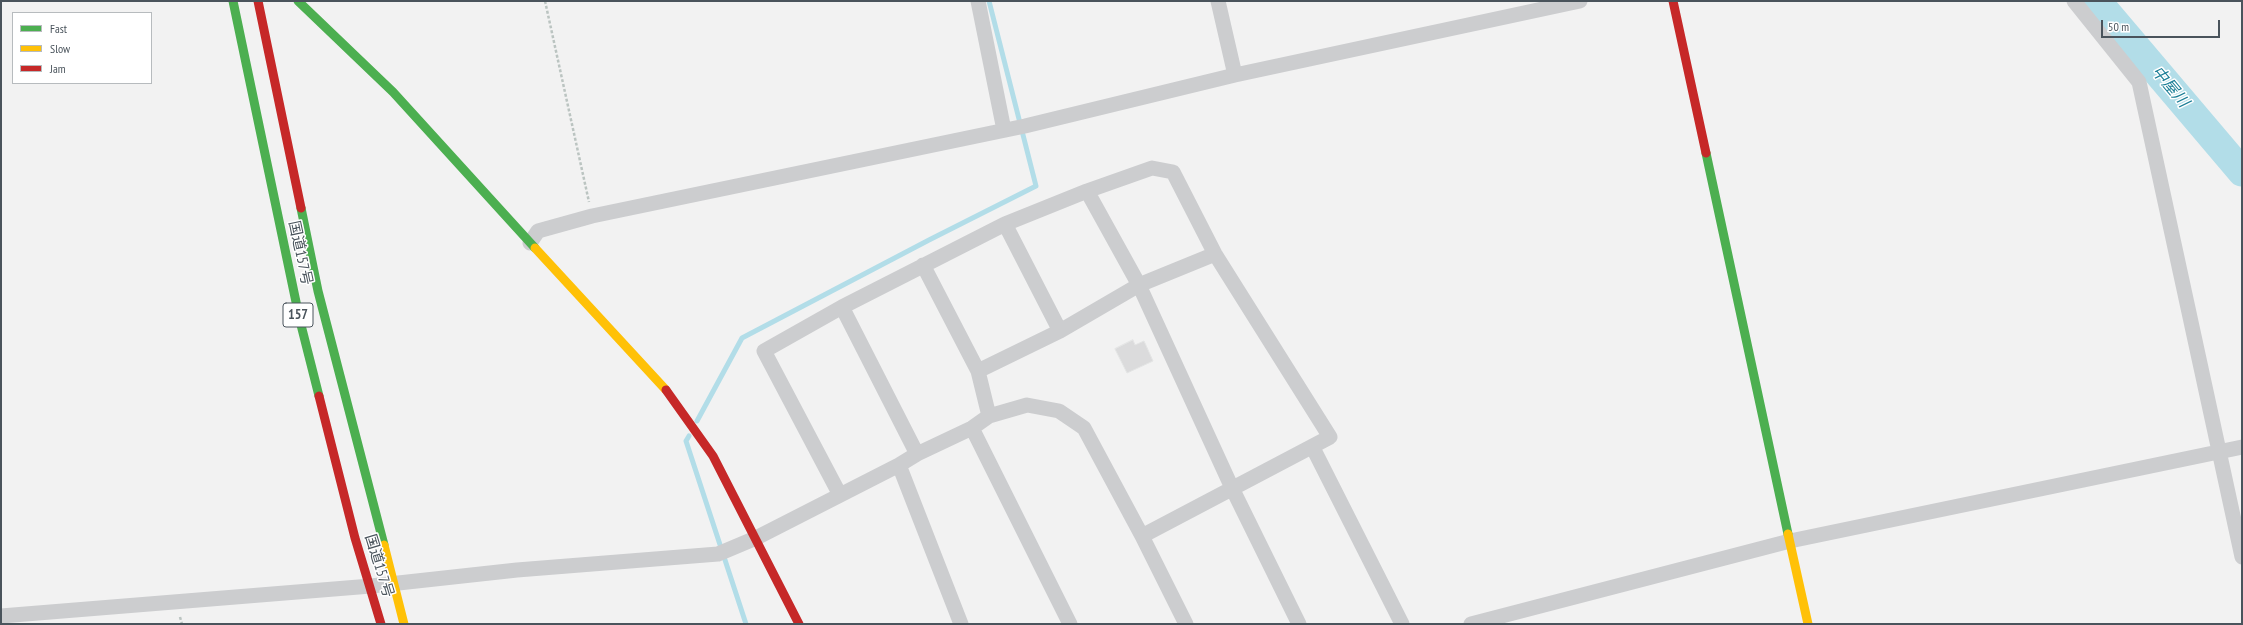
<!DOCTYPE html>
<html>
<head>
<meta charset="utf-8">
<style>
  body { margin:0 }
  #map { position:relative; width:2243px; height:625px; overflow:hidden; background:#f2f2f2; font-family:"PT Sans Narrow",sans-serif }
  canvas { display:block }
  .frame { position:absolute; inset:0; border:2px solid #4a545c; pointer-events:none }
  .legend { position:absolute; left:12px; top:12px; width:140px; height:72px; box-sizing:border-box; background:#fff; border:1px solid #b7bbbe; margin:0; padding:5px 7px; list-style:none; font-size:12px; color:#4a545c }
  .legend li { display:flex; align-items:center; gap:8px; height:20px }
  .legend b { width:20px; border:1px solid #b7bbbe }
  .scale { position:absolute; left:2101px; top:20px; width:119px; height:18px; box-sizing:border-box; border:2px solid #4a545c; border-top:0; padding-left:5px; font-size:12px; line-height:14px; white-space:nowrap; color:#4a545c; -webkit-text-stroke:3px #fff; paint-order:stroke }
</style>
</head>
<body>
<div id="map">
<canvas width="2243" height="625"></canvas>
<div class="frame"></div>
<ul class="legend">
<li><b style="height:5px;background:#4caf50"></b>Fast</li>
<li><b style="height:5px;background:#ffc107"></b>Slow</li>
<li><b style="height:5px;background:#c62828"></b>Jam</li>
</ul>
<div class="scale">50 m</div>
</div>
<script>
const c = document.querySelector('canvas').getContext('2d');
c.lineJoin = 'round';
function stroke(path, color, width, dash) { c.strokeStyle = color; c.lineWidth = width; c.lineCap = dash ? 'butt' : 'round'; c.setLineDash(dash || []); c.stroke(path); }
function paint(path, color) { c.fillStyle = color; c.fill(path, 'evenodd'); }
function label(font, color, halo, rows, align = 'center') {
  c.font = font + ' "PT Sans Narrow","Noto Sans JP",sans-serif'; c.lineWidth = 3; c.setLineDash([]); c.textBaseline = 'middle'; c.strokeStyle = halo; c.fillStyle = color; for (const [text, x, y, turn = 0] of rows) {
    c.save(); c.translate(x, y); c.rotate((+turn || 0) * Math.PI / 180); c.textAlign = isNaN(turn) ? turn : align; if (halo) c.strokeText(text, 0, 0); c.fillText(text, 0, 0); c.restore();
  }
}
const stream = new Path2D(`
  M697,421L742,338L929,240L1036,186L989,1
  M689,436L686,441L746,624`);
const river = new Path2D(`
  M2097,1L2242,172`);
const building = new Path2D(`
  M1133,340L1135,345L1144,341L1153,361L1127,373L1115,349Z`);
const path = new Path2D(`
  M545,1L589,202
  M180,617L182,624`);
const street = new Path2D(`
  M978,1L1004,130
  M1218,1L1235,75
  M2074,1L2139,82L2242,557
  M1087,191L1139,285L1232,488L1299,624
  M1005,224L1060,331
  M530,243L538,231L592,216L1025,126L1235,75L1580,1
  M923,265L978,371L989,416
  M842,307L917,454
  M978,371L1060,331L1139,285L1215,254
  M972,428L1070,624
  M1313,448L1402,624
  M899,465L961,624
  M840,495L764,351L842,307L1005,224L1087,191L1152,168L1173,172L1215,254L1330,437L1142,536
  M1,616L371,586L517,570L718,554L756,538L899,465L917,454L972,428L989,416L1027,405L1059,411L1084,428L1142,536L1186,624
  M1471,624L1790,541L2242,447`);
const fast = new Path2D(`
  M233,1L300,321L319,396
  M298,1L393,92L535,248
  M1706,153L1788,534
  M301,208L318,291L384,545`);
const slow = new Path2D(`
  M535,248L666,390
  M1788,534L1808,624
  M384,545L404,624`);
const jam = new Path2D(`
  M258,1L301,208
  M1673,1L1706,153
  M666,390L713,456L799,624
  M319,396L355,538L381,624`);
const shields = [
  [298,315,30]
];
const shieldNames = [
  ["157",298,315]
];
const streetNames = [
  ["国道157号",300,253,78],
  ["国道157号",379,566,73]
];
const waterNames = [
  ["中屋川",2170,87,50]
];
stroke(stream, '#b2dde8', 5);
stroke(river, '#b2dde8', 29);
paint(building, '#dbdbdc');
stroke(building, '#e3e4e4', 1);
stroke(path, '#bbc4c1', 2.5, [3, 2]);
stroke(street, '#cccdcf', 15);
stroke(fast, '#4caf50', 9);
stroke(slow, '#ffc107', 9);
stroke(jam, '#c62828', 9);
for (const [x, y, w] of shields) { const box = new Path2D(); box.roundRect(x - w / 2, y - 12, w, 24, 3); c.fillStyle = '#fff'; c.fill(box); stroke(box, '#4a545c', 1); }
label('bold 14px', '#4a545c', null, shieldNames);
label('15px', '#4a545c', '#fff', streetNames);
label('italic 16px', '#1b7e96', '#fff', waterNames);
</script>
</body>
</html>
